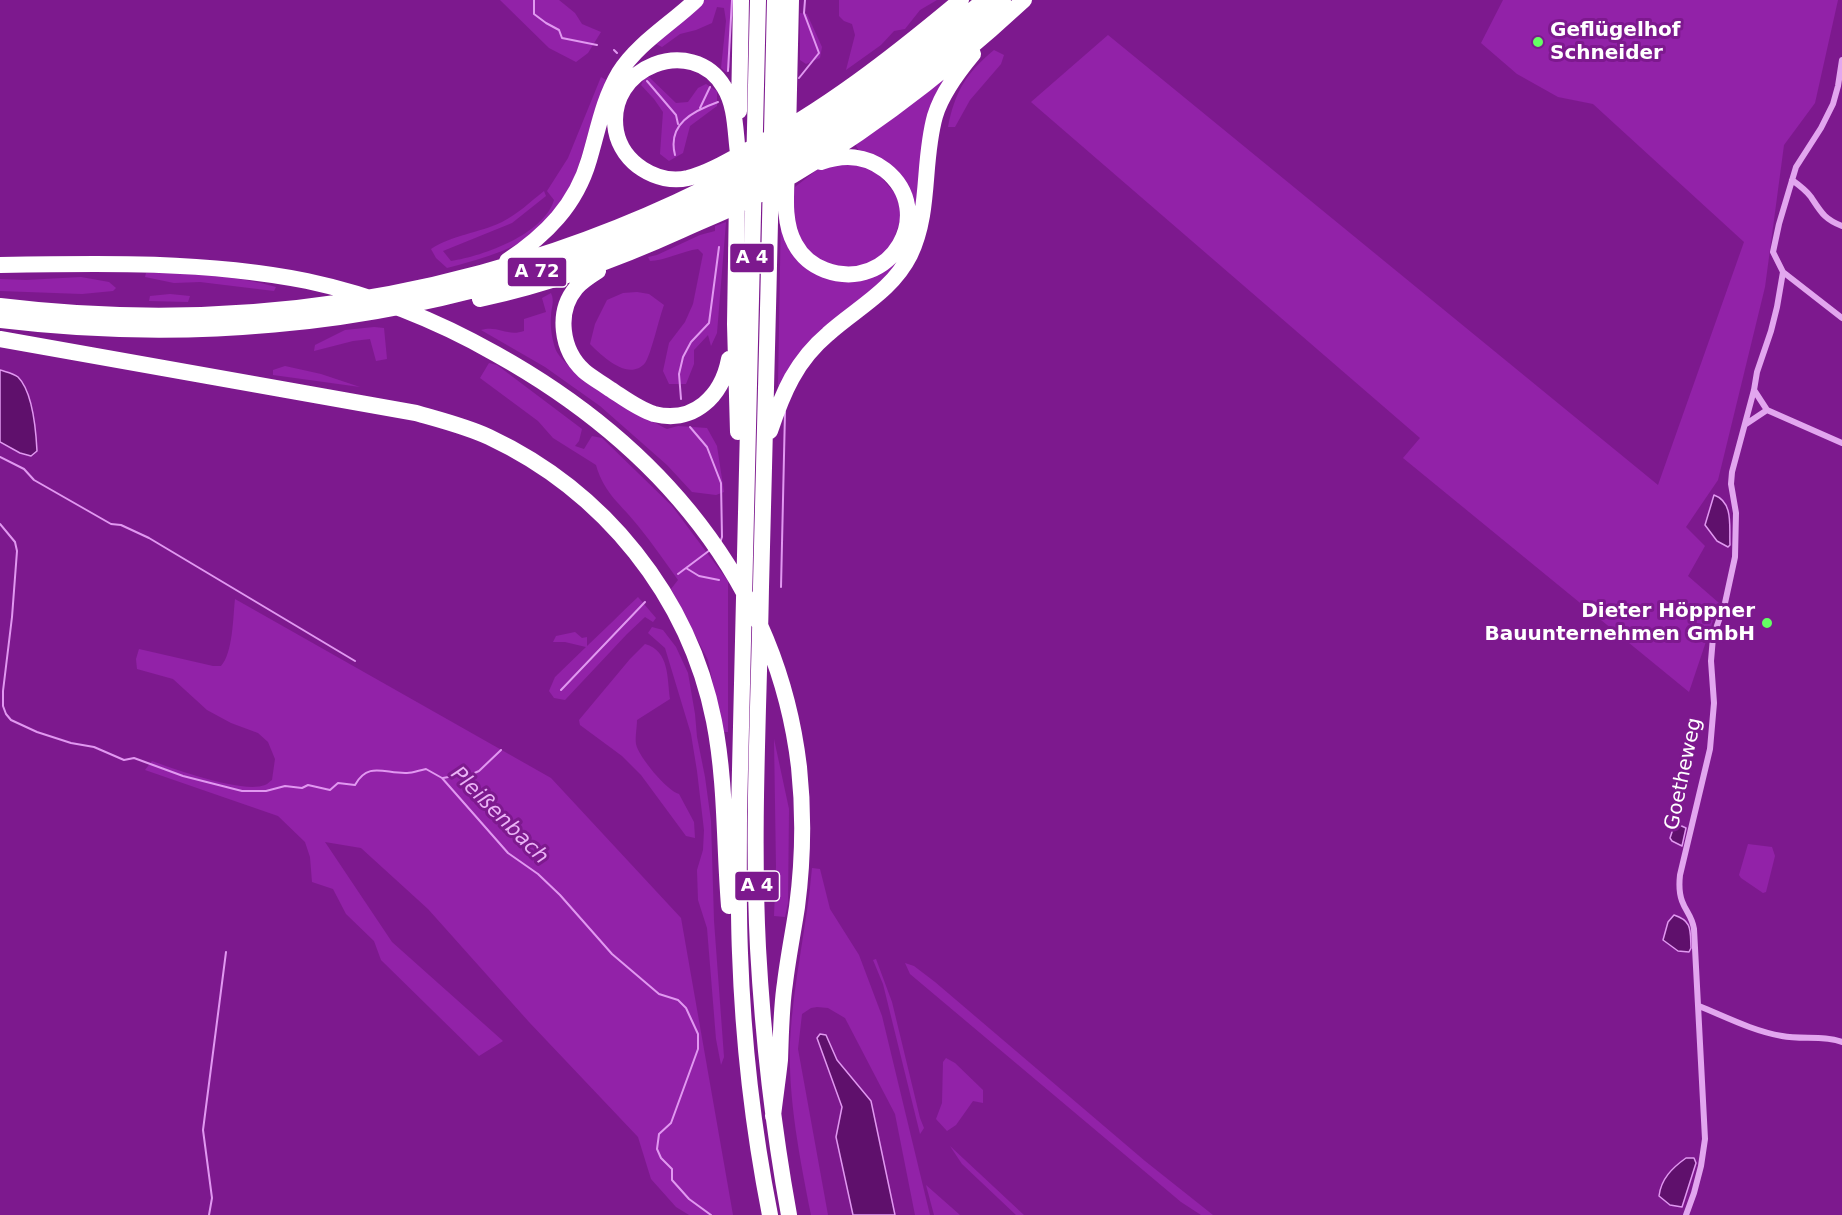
<!DOCTYPE html>
<html>
<head>
<meta charset="utf-8">
<style>
  body { margin:0 }
  canvas { display:block; background:#7d198e }
</style>
</head>
<body>
<canvas width="1842" height="1215"></canvas>
<script>
const c = document.querySelector('canvas').getContext('2d');
c.lineJoin = 'round';
function paint(path, color) { c.fillStyle = color; c.fill(path, 'evenodd'); }
function stroke(path, color, width, dash) { c.strokeStyle = color; c.lineWidth = width; c.lineCap = dash ? 'butt' : 'round'; c.setLineDash(dash || []); c.stroke(path); }
function label(font, color, halo, rows, align = 'center') {
  c.font = font + ' "DejaVu Sans",sans-serif'; c.lineWidth = 6; c.setLineDash([]); c.textBaseline = 'middle'; c.strokeStyle = halo; c.fillStyle = color; for (const [text, x, y, turn = 0] of rows) {
    c.save(); c.translate(x, y); c.rotate((+turn || 0) * Math.PI / 180); c.textAlign = isNaN(turn) ? turn : align; if (halo) c.strokeText(text, 0, 0); c.fillText(text, 0, 0); c.restore();
  }
}
const green = new Path2D(`
  M500,0H559L575,13L582,24L601,32L588,53L576,62L549,48Z
  M704,0H735V9L731,22L730,67L727,73L721,68L726,21L724,8L717,7L712,23L696,30L680,34L662,47L656,44Z
  M839,0H937L920,10L905,29L894,31L881,45L846,70L855,35L852,24L844,21L839,16Z
  M1503,0H1838L1815,103L1784,145L1765,287L1718,480L1686,527L1705,546L1688,576L1719,603L1689,692L1403,458L1420,438L1031,102L1108,35L1658,485L1744,242L1593,104L1558,97L1517,74L1481,43Z
  M800,13L807,14L822,47L820,58L806,64L800,60Z
  M994,50L1004,55L1001,64L970,100L955,127H948C955,92 966,73 994,50Z
  M946,76L908,244L893,268L781,385L778,386L781,209L798,260L876,274L912,213L860,153L855,144Z
  M601,77L606,80C599,99 592,118 587,137C578,170 567,206 540,230C515,250 477,260 447,268L436,258L431,249C452,235 479,233 502,222C518,214 530,202 544,191L546,196L512,223L443,251L451,261C484,256 544,234 554,200L547,191L568,158Z
  M649,77L676,103L688,102L698,88L706,84L717,91V106L690,126L683,153L669,161L660,154L663,112L654,99L641,85L644,79Z
  M838,163H857L876,171L893,185L902,215L889,253L864,268L827,267L803,247L791,207L795,187L818,169Z
  M726,222L717,333L711,346L708,335L694,350V364L686,384H669L663,371L669,343L685,322L693,304L703,254L698,249C683,251 663,261 650,261L648,257L657,255L700,235L715,231V226Z
  M160,272C200,275 238,276 276,287L274,291L200,282L174,283L145,277L146,273Z
  M81,277L109,282L116,288L113,291L82,294L0,291V279L26,280Z
  M637,292L649,294L664,305C659,318 651,355 645,363C629,382 602,356 590,344L595,324L607,300L623,293Z
  M551,293C555,302 551,308 551,316C550,327 552,338 555,348C564,373 642,416 667,429L678,426L707,428L717,446L724,492L716,495L692,492L667,465L600,406L545,367L481,330C498,325 507,337 524,331V319L546,312L542,298Z
  M170,294L190,296L188,302L149,301L150,296Z
  M374,327L384,328L387,359L376,361L370,339L353,341L314,351L315,345L345,330Z
  M489,363L497,365L582,429L579,441L575,446L584,449L592,436L602,438L672,506L728,581V732H723L708,660L671,589L678,580C665,562 653,544 639,527C622,505 604,494 596,465L553,438L538,421L480,378Z
  M285,366L321,374L360,387L273,375V370Z
  M638,597L656,618L653,622L645,617L627,634L565,700L554,698L549,691L555,677L586,647L565,642H553L556,636L575,632L582,638L587,637V646C604,630 620,614 638,597Z
  M235,599L551,778L681,918L733,1215H689L676,1207L651,1179L638,1137L529,1022L428,909L361,848L325,842L392,942L503,1041L479,1056L381,960L374,941L346,914L333,889L312,882L310,857L305,842L278,816L145,770L152,761C174,769 243,794 265,785C268,784 270,781 272,780L275,759L268,742L258,733L231,723L207,710L173,679L137,669L136,659L139,649L213,666H221C233,653 233,617 235,599Z
  M652,627L663,630L676,647L688,673L695,714L697,737L705,777L711,821L714,921L724,1057L721,1065L716,1039L707,928L698,900L697,870L703,850L704,830L697,771L691,734L665,648L648,633Z
  M645,644C670,651 667,679 670,699L637,720C637,727 635,737 636,744C638,756 667,791 679,794L694,822L695,838L686,836L641,775L622,756L580,725L579,720L630,659Z
  M774,739L789,809L788,903L785,917L774,916L776,867Z
  M1748,844L1772,847L1775,856L1766,892L1763,893L1741,878L1739,875Z
  M812,868L820,869L830,909L859,955L882,1016L930,1215H915L895,1114L845,1018L828,1008L817,1007L811,1008L802,1014L798,1049L828,1215H811C800,1159 788,1099 790,1042C793,983 807,926 812,868Z
  M876,959L892,1002L920,1118L924,1128L920,1134L883,984L873,960Z
  M905,963L914,966L935,982L1145,1161L1213,1215H1201L1181,1202L910,974Z
  M946,1058L955,1063L983,1090V1103L973,1101L956,1125L947,1131L936,1119L942,1103L943,1062Z
  M950,1146L1024,1215H1016L962,1164Z
  M926,1185L960,1215H934Z`);
const water = new Path2D(`
  M0,370C6,372 13,373 18,377C33,392 36,431 37,451L31,456L20,453L0,442Z
  M1714,495C1734,502 1729,527 1730,545L1728,547L1717,541L1705,525Z
  M1675,823L1686,828L1682,846L1672,841L1670,838Z
  M1674,915C1693,921 1690,931 1691,948L1689,952L1678,951L1663,940L1668,922Z
  M820,1034L826,1035L837,1060L871,1101L895,1215H853L836,1137L842,1107L817,1038Z
  M1686,1158H1694L1696,1163L1682,1207L1670,1205L1659,1196C1661,1179 1672,1168 1686,1158Z`);
const stream = new Path2D(`
  M534,0V14L546,23L559,30L562,38L597,45
  M614,50L617,53
  M728,71L732,0
  M799,78L819,53L804,13L805,0
  M647,81L676,115L678,124
  M700,108L710,87
  M675,155C667,124 693,111 718,102
  M681,399L679,374L683,357L691,342L709,323L719,247
  M690,427L707,447L721,483L722,537L720,543
  M0,457L24,469L34,480L111,524L121,525L149,538L355,661
  M0,524L15,542L17,551L12,617L3,691V706L6,714L11,720L37,732L71,743L94,747L124,760L134,758L183,776L242,791H266L285,786L302,788L308,785L330,790L338,783L355,785C368,761 385,774 407,773C413,773 420,770 426,769L442,778L508,853L538,874L560,895L612,954L659,994L678,1000L686,1008L698,1034V1049L671,1123L659,1134L657,1149L661,1158L672,1169V1180L689,1199L711,1215
  M686,568L699,576L719,580
  M678,574L710,550
  M781,587L785,412
  M561,690L645,602
  M443,778L459,775L462,768L470,775L479,771L501,750
  M209,1215L212,1198L203,1130L226,952`);
const minor = new Path2D(`
  M1792,180C1799,185 1806,190 1811,197C1821,212 1824,219 1842,226
  M1783,272L1842,318
  M1754,390L1767,410
  M1746,424L1767,410L1842,443
  M1699,1006C1726,1017 1753,1031 1782,1036C1801,1040 1824,1035 1842,1042
  M1686,1215L1694,1193L1701,1166L1705,1139L1694,929C1692,916 1686,912 1682,901C1679,893 1679,884 1680,875L1710,749L1714,703L1711,661L1713,637L1725,603L1735,557L1736,513L1731,484L1732,472L1754,390L1757,372L1771,331L1777,307L1783,272L1773,252L1779,224L1796,167L1821,128L1833,104L1838,86L1842,60`);
const motorway = new Path2D(`
  M758,0L739,812C739,859 738,906 740,953C743,1041 753,1129 770,1215
  M775,0C771,196 766,391 761,587C759,707 752,828 758,948C763,1038 773,1127 789,1215
  M739,111L741,0
  M788,134L791,0
  M738,153C735,131 736,106 724,87C693,34 605,66 616,131C622,163 657,185 688,178C708,173 728,161 746,151C824,111 894,56 961,0
  M787,172C786,195 783,223 795,244C802,257 812,265 825,270C891,294 938,212 885,170C866,155 843,154 821,162
  M737,197L735,324L738,432
  M507,261C546,235 576,205 589,160C598,130 603,100 619,73C638,43 671,24 696,0
  M0,265C103,263 206,261 307,281C373,295 438,321 496,354C656,443 777,581 799,767C804,814 803,861 797,907C793,933 788,958 785,983C781,1009 781,1035 780,1060C778,1079 775,1098 773,1116
  M598,271C590,276 582,281 576,288C556,312 561,350 584,371C592,378 602,383 610,389C624,398 638,409 654,414C694,424 722,396 729,359
  M480,299C550,284 616,260 682,230C708,218 735,208 760,194C856,142 944,74 1024,0
  M0,306C362,350 710,242 984,0
  M0,320C369,365 729,253 1003,0
  M0,339L416,413C440,420 465,426 489,437C604,491 689,596 714,721C726,782 724,845 729,906
  M770,431C783,392 796,361 828,334C857,308 892,291 910,255C931,211 922,162 935,116C942,93 958,72 973,54`);
const markers = [
  [1538,42,6,"#64ff63"],
  [1767,623,6,"#64ff63"]
];
const shields = [
  [752,258,45],
  [537,272,60],
  [757,886,45]
];
const shieldNames = [
  ["A 4",752,258],
  ["A 72",537,272],
  ["A 4",757,886]
];
const poiNames = [
  ["Geflügelhof",1550,31],
  ["Schneider",1550,54],
  ["Dieter Höppner",1755,612,"right"],
  ["Bauunternehmen GmbH",1755,635,"right"]
];
const streetNames = [
  ["Goetheweg",1684,774,-78]
];
const waterNames = [
  ["Pleißenbach",499,816,45]
];
paint(green, '#9222a8');
paint(water, '#5f106c');
stroke(water, '#e198f1', 1.5);
stroke(stream, '#e198f1', 2);
stroke(minor, '#e2a6ef', 6);
stroke(motorway, '#fff', 16);
for (const [x, y, r, color] of markers) { const dot = new Path2D(); dot.arc(x, y, r, 0, 2 * Math.PI); c.fillStyle = color; c.fill(dot); stroke(dot, '#7d198e', 2); }
for (const [x, y, w] of shields) { const box = new Path2D(); box.roundRect(x - w / 2, y - 15, w, 30, 4.5); c.fillStyle = '#7d198e'; c.fill(box); stroke(box, '#fff', 1.5); }
label('bold 18px', '#fff', null, shieldNames);
label('bold 20px', '#fff', '#7d198e', poiNames, 'left');
label('20px', '#fff', '#7d198e', streetNames);
label('italic 21px', '#eab2f6', '#7d198e', waterNames);
</script>
</body>
</html>
